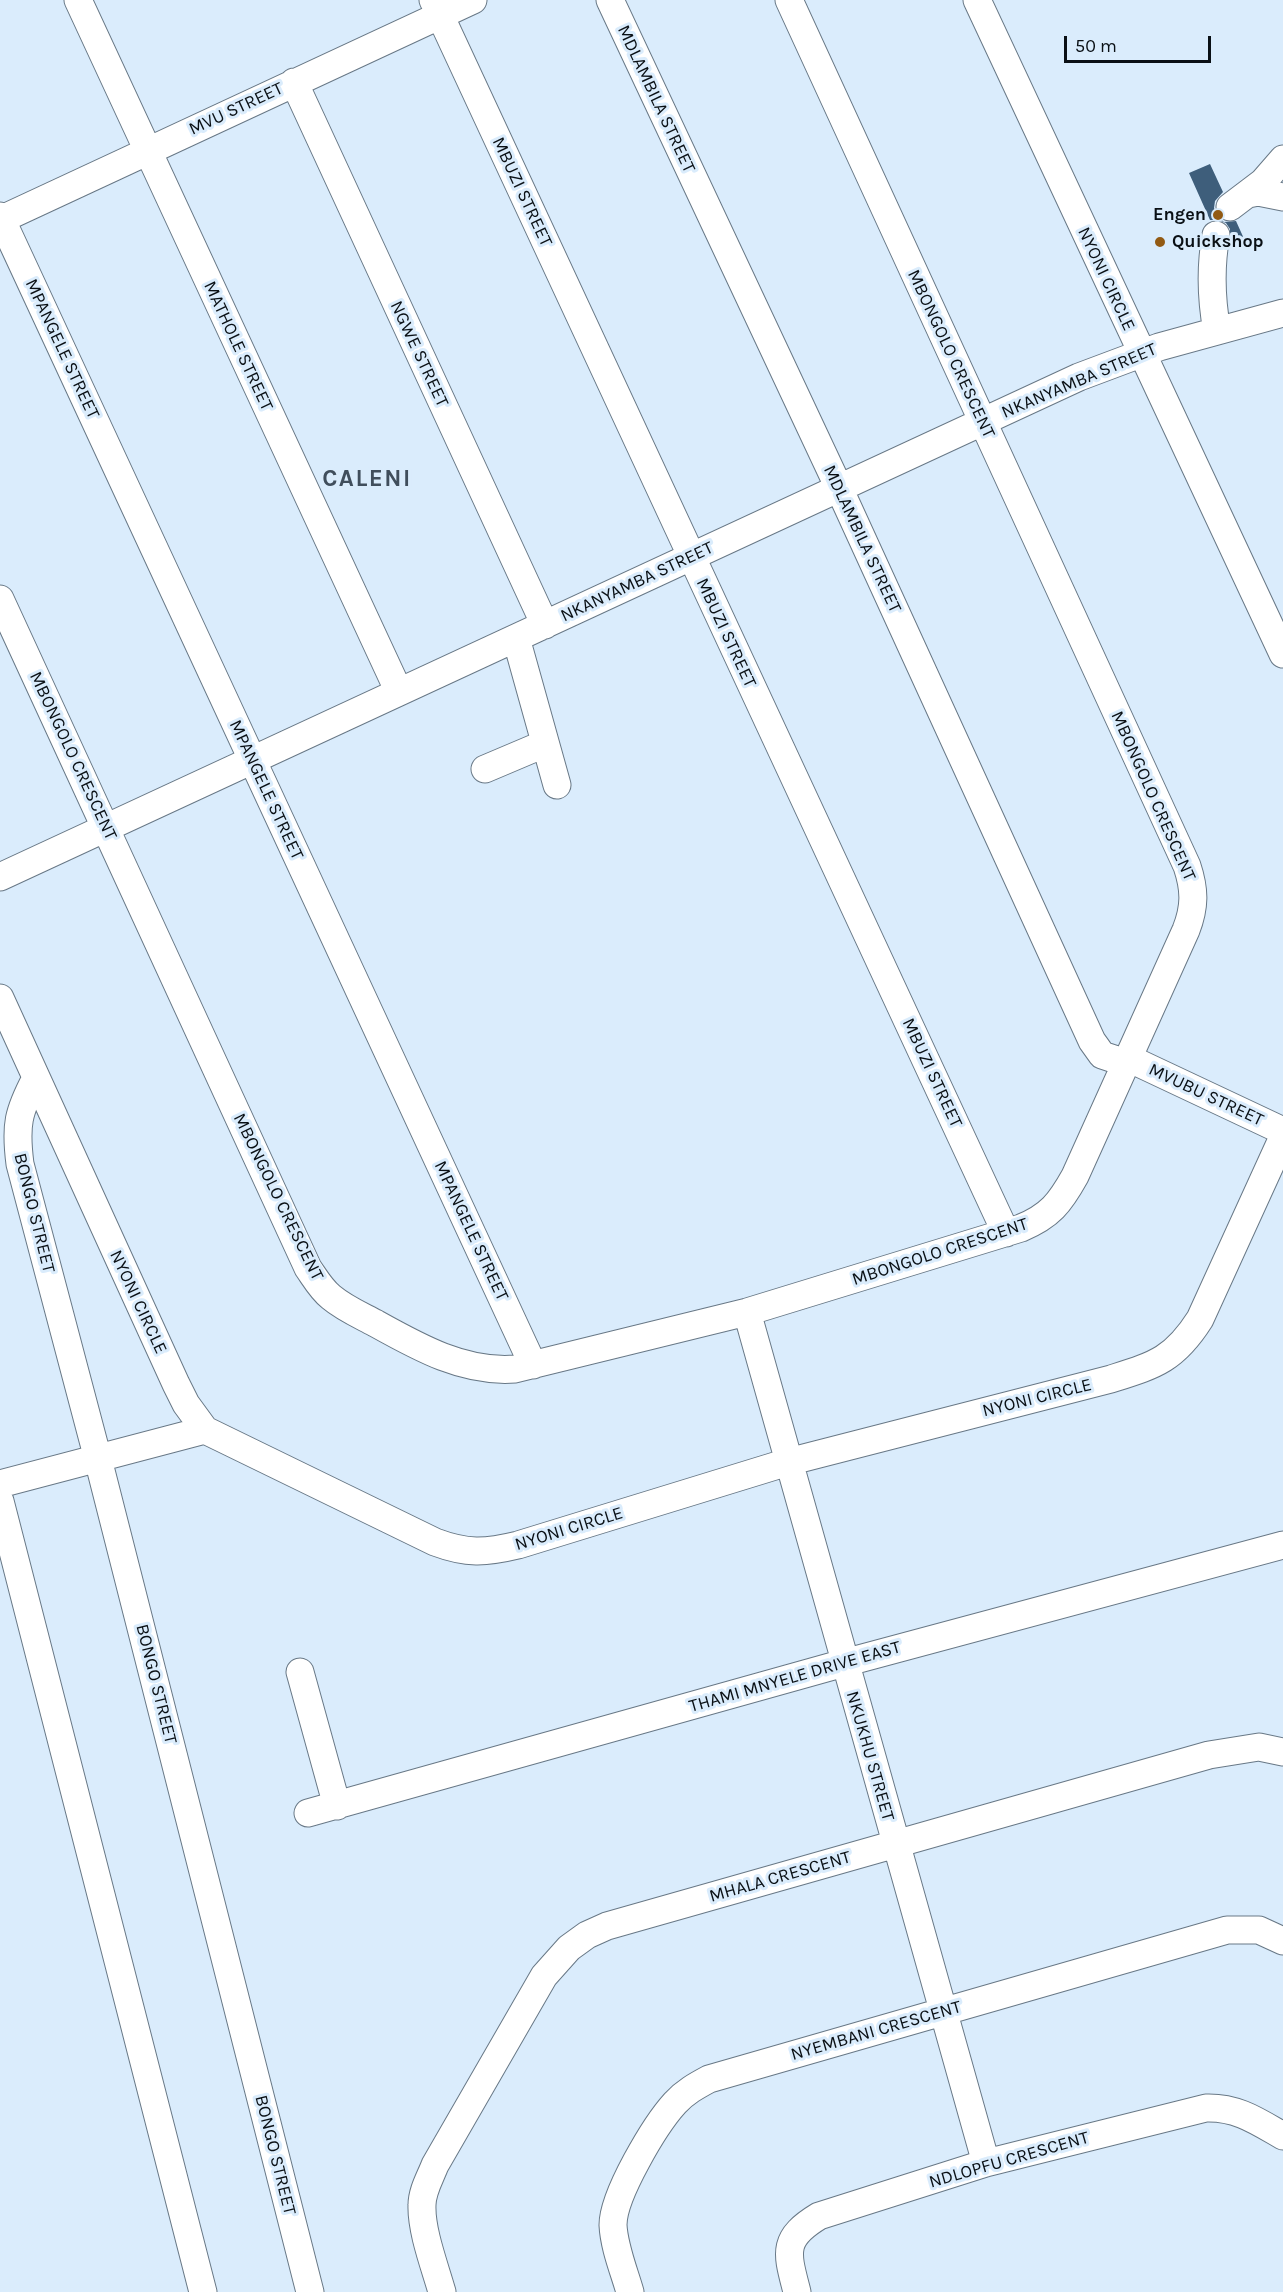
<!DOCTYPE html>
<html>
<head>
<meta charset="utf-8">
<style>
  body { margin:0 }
  #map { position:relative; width:1283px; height:2292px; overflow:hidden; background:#daecfc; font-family:Karla,sans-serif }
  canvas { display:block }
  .scale { position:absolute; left:1064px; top:36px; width:147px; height:27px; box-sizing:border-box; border:3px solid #0a1015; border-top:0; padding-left:8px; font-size:18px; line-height:21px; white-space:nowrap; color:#0a1015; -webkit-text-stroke:4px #daecfc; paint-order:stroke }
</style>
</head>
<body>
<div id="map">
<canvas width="1283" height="2292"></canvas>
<div class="scale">50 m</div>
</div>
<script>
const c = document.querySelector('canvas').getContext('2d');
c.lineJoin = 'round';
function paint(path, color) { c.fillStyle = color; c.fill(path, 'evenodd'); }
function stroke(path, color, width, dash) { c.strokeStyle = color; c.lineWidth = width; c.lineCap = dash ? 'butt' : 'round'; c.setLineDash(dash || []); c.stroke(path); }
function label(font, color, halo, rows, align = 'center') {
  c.font = font + ' Karla,sans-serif'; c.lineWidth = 6; c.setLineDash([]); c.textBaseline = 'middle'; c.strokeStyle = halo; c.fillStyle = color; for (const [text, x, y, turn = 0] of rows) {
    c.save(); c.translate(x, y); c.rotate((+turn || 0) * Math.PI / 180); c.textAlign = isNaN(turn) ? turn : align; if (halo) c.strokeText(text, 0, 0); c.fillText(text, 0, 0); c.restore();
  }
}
const building = new Path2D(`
  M1210,164L1223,192L1215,201L1214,208L1217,216L1224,222L1236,221L1245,241L1230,248V229L1226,223L1219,220H1210L1189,173Z`);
const minor = new Path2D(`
  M78,0L399,692
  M433,0L1006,1233
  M610,0L839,488L1092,1041L1102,1055L1126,1063
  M977,0L1283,654
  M294,82L545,625
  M1248,194L1258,192L1283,197
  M1230,207L1263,182L1283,159
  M0,216L533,1365
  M0,220L473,0
  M1216,235C1210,268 1211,298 1217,331
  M0,599L308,1268C315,1278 321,1289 331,1297C344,1308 360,1315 375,1323C418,1347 464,1373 515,1369L747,1312L1021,1228C1050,1216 1060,1203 1075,1176L1186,930C1195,907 1195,890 1187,866L789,0
  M516,638L557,785
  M485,769L544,744
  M0,877L1079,377L1159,347L1283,313
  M0,998L176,1384L186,1404L205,1430L435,1542C467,1554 485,1553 518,1545L788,1462L1111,1379C1155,1365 1174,1360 1200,1319L1283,1137
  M1128,1058L1283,1131
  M36,1078C18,1112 15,1125 20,1164L98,1459L310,2292
  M747,1312L986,2163
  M0,1484L205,1430
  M0,1501L203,2292
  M300,1672L337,1806
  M308,1813L844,1663L1283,1545
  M442,2292C435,2267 421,2231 422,2205C422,2191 430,2178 435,2165L544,1976L569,1948L587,1935L607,1926L1209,1755L1259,1747L1283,1752
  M630,2292C624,2271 614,2247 613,2225C613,2195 655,2125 675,2103C685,2092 696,2086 709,2079L1227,1930H1259L1283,1941
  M797,2292C787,2253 781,2239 819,2216L986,2163L1206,2108C1237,2107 1257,2121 1283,2136`);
const markers = [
  [1218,215,6,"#925a13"],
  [1160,242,6,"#925a13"]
];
const streetNames = [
  ["MDLAMBILA STREET",656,99,65],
  ["MVU STREET",236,109,-25],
  ["MBUZI STREET",522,192,65],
  ["NYONI CIRCLE",1106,279,65],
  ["MATHOLE STREET",238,346,65],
  ["MPANGELE STREET",62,349,65],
  ["NGWE STREET",419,354,65],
  ["MBONGOLO CRESCENT",951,354,65],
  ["NKANYAMBA STREET",1079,381,-23],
  ["MDLAMBILA STREET",862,539,65],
  ["NKANYAMBA STREET",637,582,-25],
  ["MBUZI STREET",726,633,65],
  ["MBONGOLO CRESCENT",73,756,65],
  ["MPANGELE STREET",266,790,65],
  ["MBONGOLO CRESCENT",1153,796,66],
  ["MBUZI STREET",932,1073,65],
  ["MVUBU STREET",1206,1095,25],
  ["MBONGOLO CRESCENT",278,1197,64],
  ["BONGO STREET",34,1213,76],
  ["MPANGELE STREET",471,1231,65],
  ["MBONGOLO CRESCENT",940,1252,-18],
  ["NYONI CIRCLE",138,1302,65],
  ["NYONI CIRCLE",1037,1398,-14],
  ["NYONI CIRCLE",569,1529,-17],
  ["THAMI MNYELE DRIVE EAST",795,1677,-16],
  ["BONGO STREET",156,1684,76],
  ["NKUKHU STREET",870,1756,74],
  ["MHALA CRESCENT",780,1877,-16],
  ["NYEMBANI CRESCENT",876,2031,-16],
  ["BONGO STREET",275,2155,76],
  ["NDLOPFU CRESCENT",1009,2160,-16]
];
const poiNames = [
  ["Engen",1206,215],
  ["Quickshop",1172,242,"left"]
];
const districtNames = [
  ["CALENI",367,479]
];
paint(building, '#3e5e7b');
stroke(minor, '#687886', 29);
stroke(minor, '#fff', 27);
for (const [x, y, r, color] of markers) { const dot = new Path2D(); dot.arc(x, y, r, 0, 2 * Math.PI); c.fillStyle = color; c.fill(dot); stroke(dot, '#daecfc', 2); }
label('18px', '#0a1015', '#daecfc', streetNames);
label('bold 18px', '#0a1015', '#daecfc', poiNames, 'right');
c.letterSpacing = '1.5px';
label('bold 24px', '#404e5c', '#daecfc', districtNames);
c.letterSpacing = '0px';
</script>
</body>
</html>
